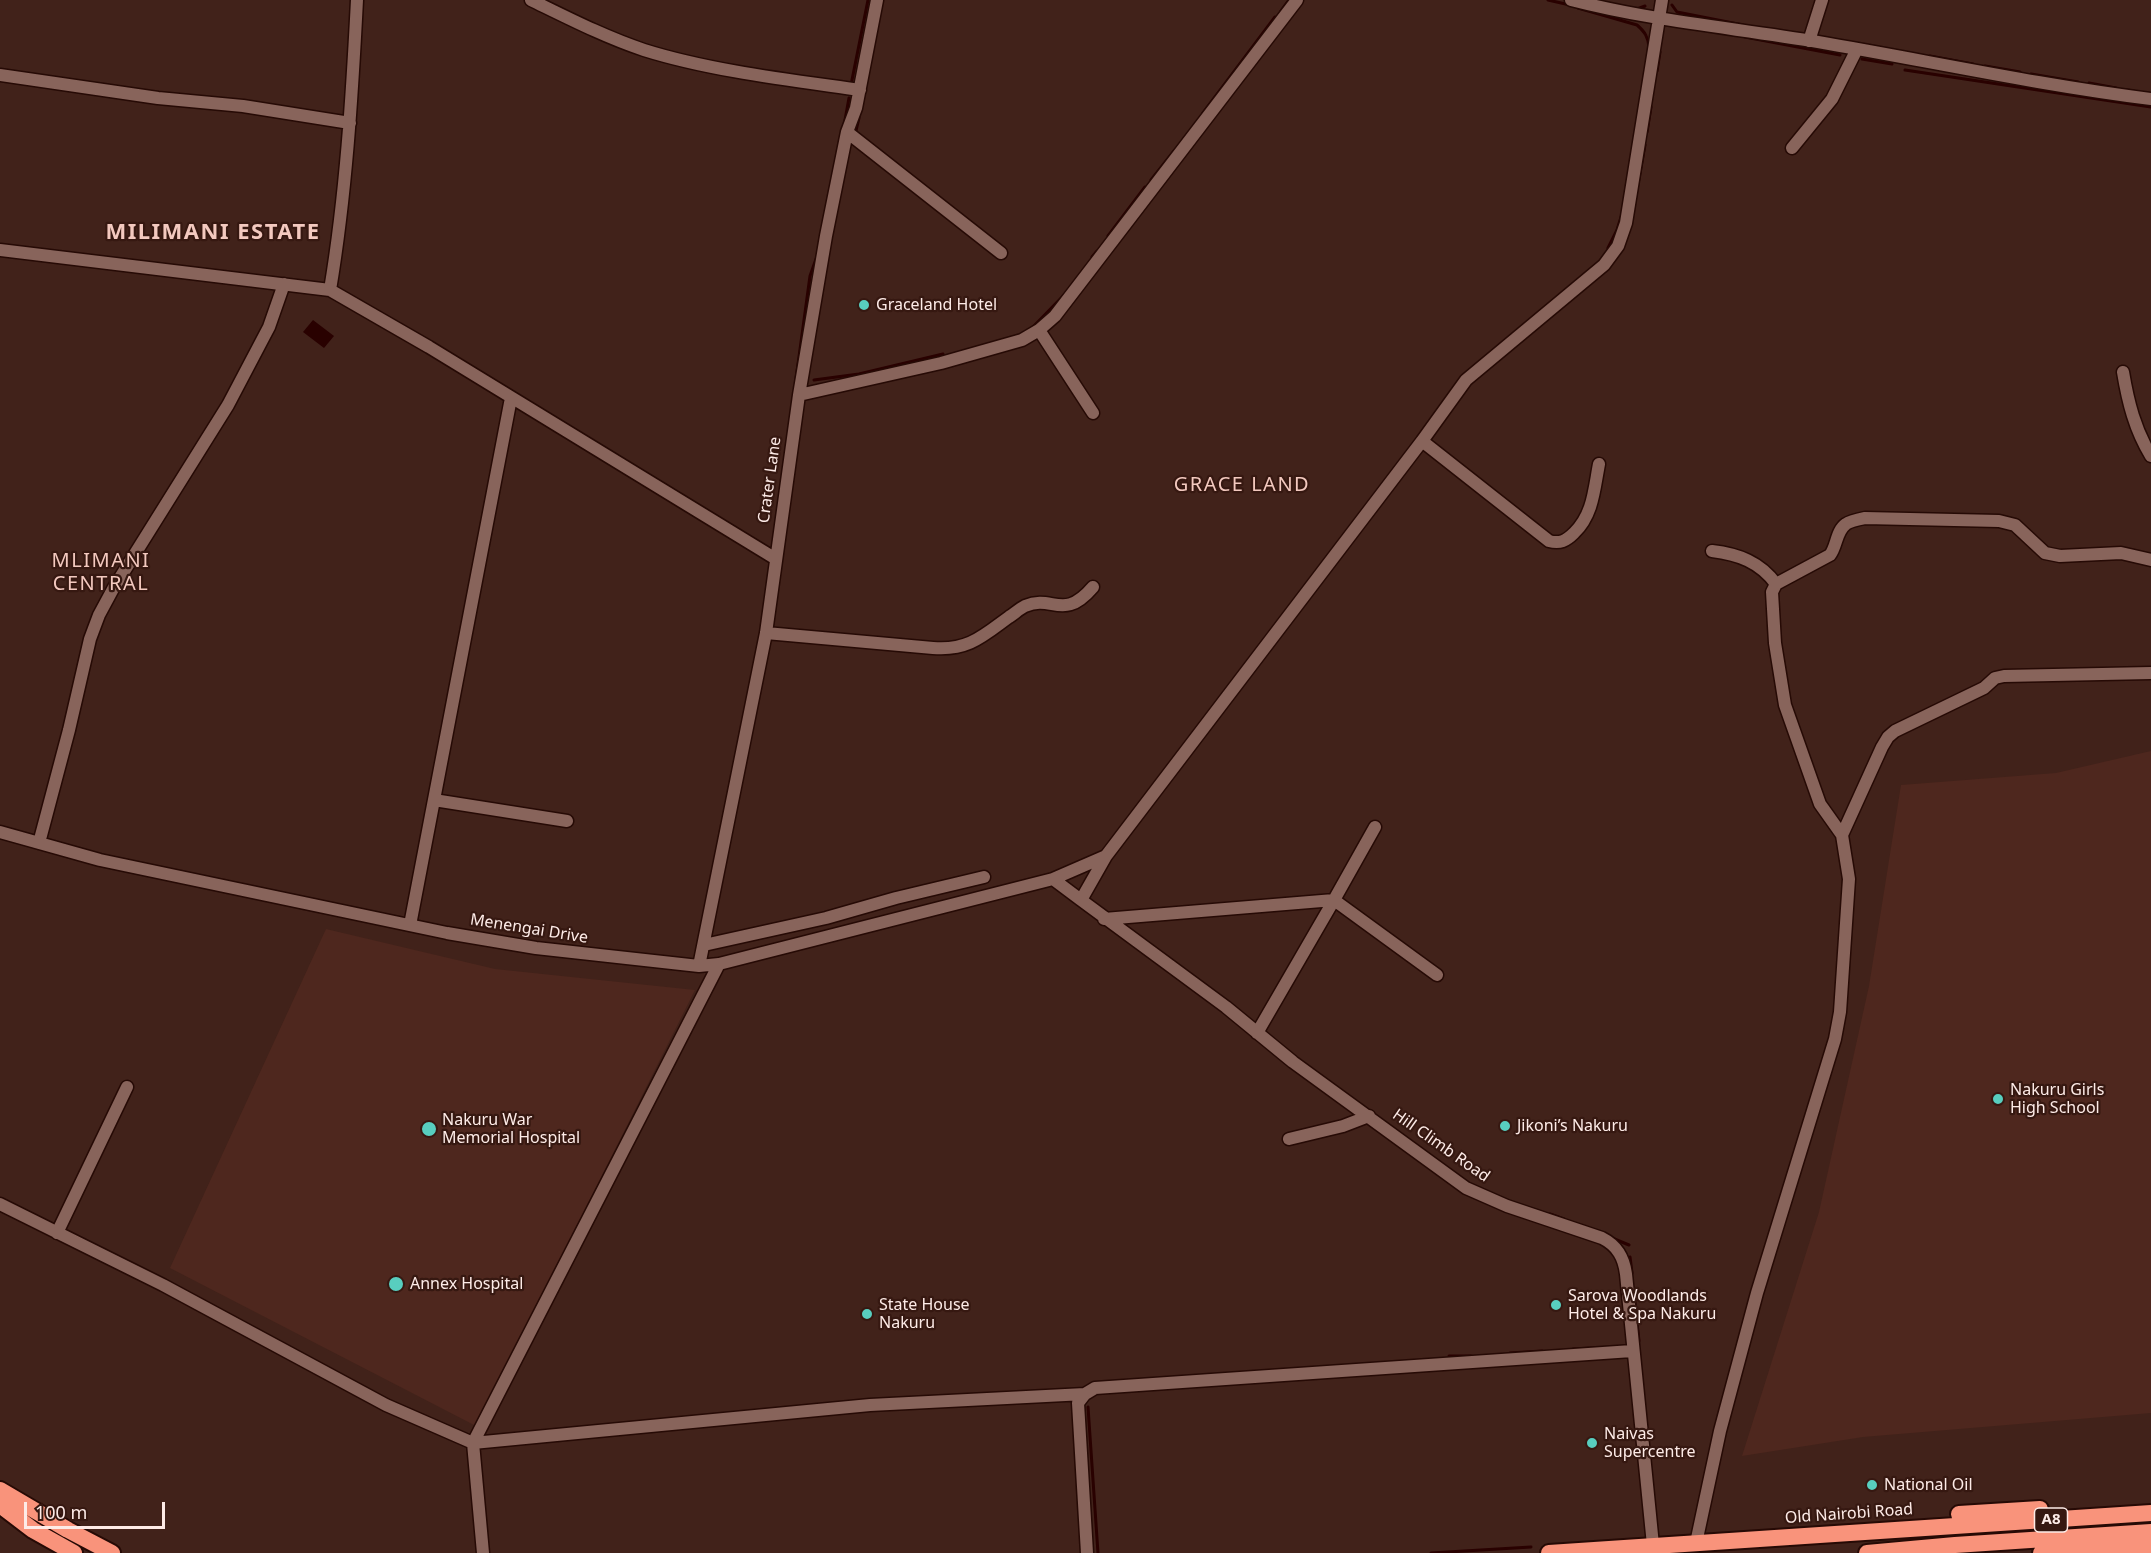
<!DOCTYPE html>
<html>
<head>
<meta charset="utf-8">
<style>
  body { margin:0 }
  #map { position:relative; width:2151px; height:1553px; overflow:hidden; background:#41221a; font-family:"Noto Sans",sans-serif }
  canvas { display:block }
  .scale { position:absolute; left:24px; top:1502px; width:141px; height:27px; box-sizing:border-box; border:3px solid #fdebe7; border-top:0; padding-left:8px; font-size:18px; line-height:21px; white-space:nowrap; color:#fdebe7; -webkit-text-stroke:4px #361811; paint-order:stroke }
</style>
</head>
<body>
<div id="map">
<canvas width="2151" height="1553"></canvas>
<div class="scale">100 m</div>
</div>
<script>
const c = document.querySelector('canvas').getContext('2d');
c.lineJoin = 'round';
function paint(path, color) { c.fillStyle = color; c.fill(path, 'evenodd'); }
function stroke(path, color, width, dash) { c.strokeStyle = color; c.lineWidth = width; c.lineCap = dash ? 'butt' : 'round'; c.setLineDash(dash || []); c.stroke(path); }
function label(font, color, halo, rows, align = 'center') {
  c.font = font + ' "Noto Sans",sans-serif'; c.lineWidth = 4.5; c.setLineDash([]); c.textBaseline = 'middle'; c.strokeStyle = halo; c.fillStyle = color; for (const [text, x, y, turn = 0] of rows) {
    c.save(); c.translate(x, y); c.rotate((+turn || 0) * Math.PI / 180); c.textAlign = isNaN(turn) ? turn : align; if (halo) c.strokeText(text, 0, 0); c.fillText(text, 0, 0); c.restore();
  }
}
const built = new Path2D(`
  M2151,751V1413L1863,1437L1742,1456L1819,1212L1869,986L1901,785L2056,773Z
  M326,929L495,969L695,990L476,1426L170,1268Z`);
const water = new Path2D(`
  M313,320L334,336L324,348L303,332Z`);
const stream = new Path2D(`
  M1548,0L1570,5
  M1672,5L1677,12L1743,25
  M1578,8L1637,25C1645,32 1648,37 1649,47
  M1637,9L1645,6
  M1281,11L1289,0
  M1745,37L1840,55
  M1930,56L1973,64
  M1862,59L1892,64
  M1985,66L2020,72
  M1905,70L2151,107
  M1657,71L1660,52
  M2031,74L2078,82
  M2089,83L2116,88
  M851,85L868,0
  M2127,90L2134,91
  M1203,113L1275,17
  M845,120L849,98
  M1647,132L1651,107
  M855,135L859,118
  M1151,180L1174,151
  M1631,223L1645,145
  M1108,236L1145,187
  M1608,248L1617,230L1622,214
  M1092,257L1097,251
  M1032,328L1065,294
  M796,379L810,276L816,259
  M814,380L859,374L943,354
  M1550,1214L1564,1219
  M1612,1238L1629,1245
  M1630,1257L1632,1273
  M1634,1295L1639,1341
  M1573,1349L1613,1347
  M1510,1353L1542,1351
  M1449,1356H1471
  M1088,1407L1098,1553
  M1431,1553L1531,1547`);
const minor = new Path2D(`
  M531,0C568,18 605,37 644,50C711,71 790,80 860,90
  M1571,0C1652,21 1735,28 1818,42C1929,61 2039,85 2151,99
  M1809,41L1822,0
  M0,75L158,98L243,106L350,123
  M847,132L1001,253
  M1792,148L1832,99L1857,49
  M0,250L330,290L429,347L776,559
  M330,290C346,194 352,97 357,0
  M1039,330L1093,413
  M2123,372C2128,402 2135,430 2151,456
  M799,395L941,363L1022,340L1039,330L1055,316L1297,0
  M1422,441L1549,541C1560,544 1566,541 1574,533C1593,515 1594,490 1599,464
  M1712,551C1738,554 1760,562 1776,584
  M766,633L933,648C968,651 983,636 1009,617C1014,614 1019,609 1025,606C1053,594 1063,622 1093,587
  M434,800L567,821
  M0,832L100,860L447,933L536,948L699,966L719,964L1053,879L1106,856L1422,441L1466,380L1604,265L1618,246L1626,223L1662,0
  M1842,835L1820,804L1785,705L1775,643L1772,592L1776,584L1830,555C1837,546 1836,531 1846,524C1850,521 1860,519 1865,518L1999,521L2015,525L2045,553L2060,556L2121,553L2151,560
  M39,843L69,730L90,639L99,615L113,589L228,405L269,327L284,284
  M1053,879L1081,900L1106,856
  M1081,900L1226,1007L1293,1062L1466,1188L1507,1206L1602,1238C1618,1246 1624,1258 1626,1274L1653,1545
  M1104,919L1334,900L1375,827
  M410,925L511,398
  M704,945L826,918L896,898L984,877
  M699,966L766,633L799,395L826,236L847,132L856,108L877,0
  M1257,1033L1334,900L1437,975
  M1289,1139L1343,1126L1369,1116
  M0,1204L163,1285L386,1405L473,1443L870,1405L1085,1394
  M57,1233L127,1087
  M1696,1543L1720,1431L1757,1293L1835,1039L1840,1012L1849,879L1842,835L1882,747L1888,737L1895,731L1984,688L1995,678L2004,676L2151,673
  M483,1553L473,1443L719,964
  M1087,1553L1078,1403L1085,1394L1095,1388L1632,1351`);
const highway = new Path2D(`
  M0,1490L68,1530L112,1553
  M0,1505L33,1530L74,1553
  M1959,1514L2040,1509
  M1549,1553L2151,1513
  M1867,1553L1955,1545L2151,1532
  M2041,1553L2151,1546`);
const markers = [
  [864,305,6,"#58cebf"],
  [1998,1099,6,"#58cebf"],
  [1505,1126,6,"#58cebf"],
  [429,1129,8,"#58cebf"],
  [396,1284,8,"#58cebf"],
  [1556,1305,6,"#58cebf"],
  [867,1314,6,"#58cebf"],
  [1592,1443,6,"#58cebf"],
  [1872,1485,6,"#58cebf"]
];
const shields = [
  [2051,1520,33]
];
const shieldNames = [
  ["A8",2051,1520]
];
const poiNames = [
  ["Graceland Hotel",876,305],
  ["Nakuru Girls",2010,1090],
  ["High School",2010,1108],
  ["Nakuru War",442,1120],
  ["Memorial Hospital",442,1138],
  ["Jikoni’s Nakuru",1517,1126],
  ["Annex Hospital",410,1284],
  ["Sarova Woodlands",1568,1296],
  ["Hotel & Spa Nakuru",1568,1314],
  ["State House",879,1305],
  ["Nakuru",879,1323],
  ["Naivas",1604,1434],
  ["Supercentre",1604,1452],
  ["National Oil",1884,1485]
];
const streetNames = [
  ["Crater Lane",770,480,-82],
  ["Menengai Drive",529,929,9],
  ["Hill Climb Road",1441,1146,35],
  ["Old Nairobi Road",1849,1514,-4]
];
const quarterNames = [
  ["GRACE LAND",1242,485],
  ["MLIMANI",101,561],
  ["CENTRAL",101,584]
];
const districtNames = [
  ["MILIMANI ESTATE",213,233]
];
paint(built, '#4e271e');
paint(water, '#290100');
stroke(stream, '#290100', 3);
stroke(minor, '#260a05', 15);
stroke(highway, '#260a05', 20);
stroke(minor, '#88645b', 12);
stroke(highway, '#f9937b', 16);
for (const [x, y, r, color] of markers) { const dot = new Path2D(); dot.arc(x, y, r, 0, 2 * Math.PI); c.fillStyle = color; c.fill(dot); stroke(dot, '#361811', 2); }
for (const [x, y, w] of shields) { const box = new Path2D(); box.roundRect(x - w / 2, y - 12, w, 24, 4.5); c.fillStyle = '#361811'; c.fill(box); stroke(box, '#fdebe7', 1.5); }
label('bold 15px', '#fdebe7', null, shieldNames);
label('16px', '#fdebe7', '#361811', poiNames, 'left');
label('16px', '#fdebe7', '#361811', streetNames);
c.letterSpacing = '1.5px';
label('20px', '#f3c9bf', '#361811', quarterNames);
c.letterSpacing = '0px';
c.letterSpacing = '1.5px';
label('bold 22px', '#f3c9bf', '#361811', districtNames);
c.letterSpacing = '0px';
</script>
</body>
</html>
